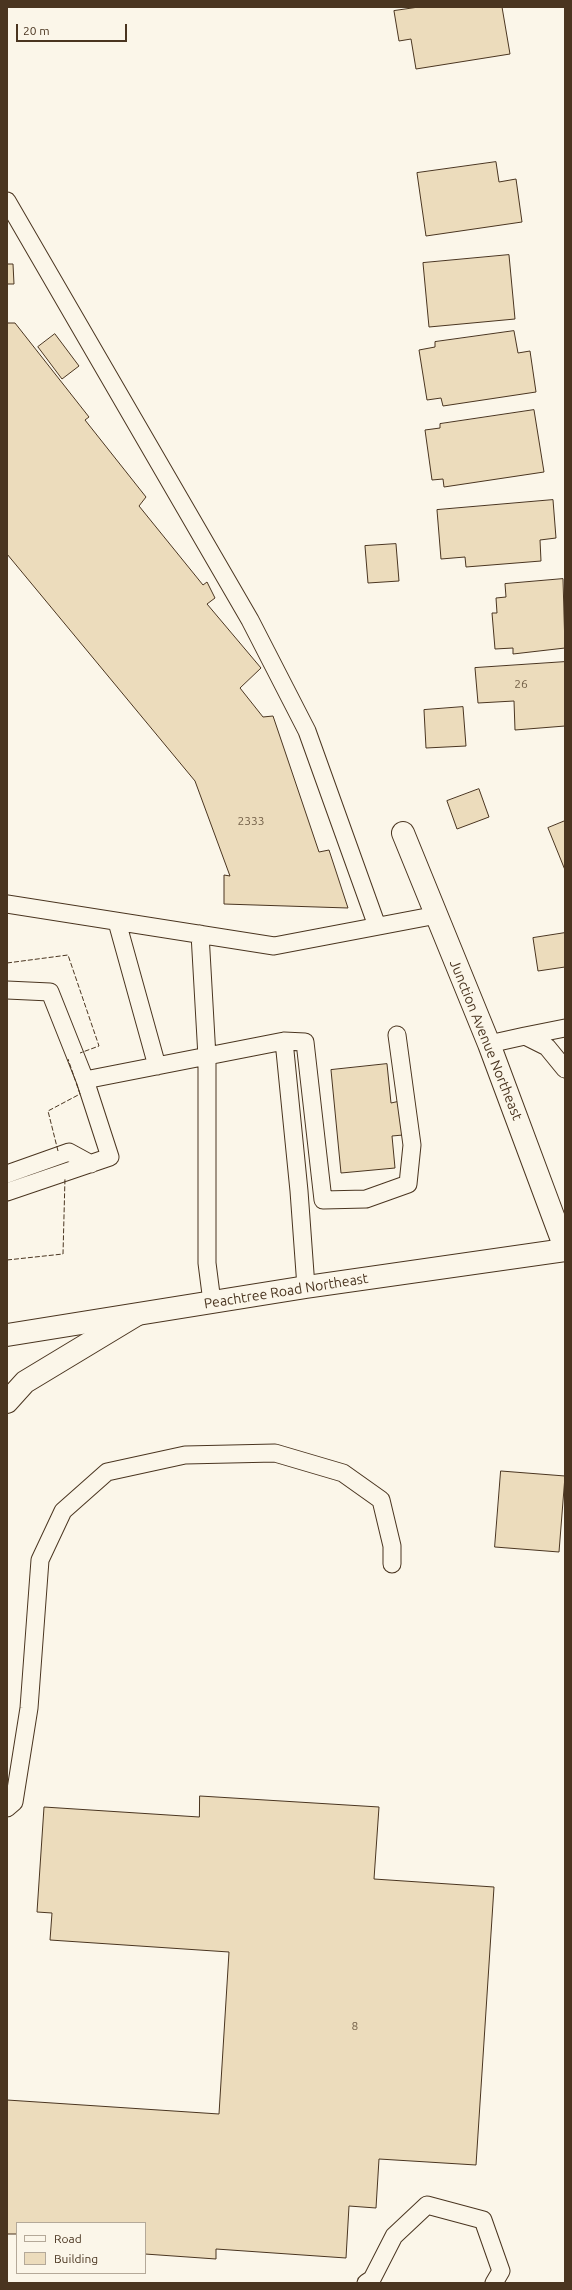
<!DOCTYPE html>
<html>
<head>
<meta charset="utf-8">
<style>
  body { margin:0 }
  #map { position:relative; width:572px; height:2290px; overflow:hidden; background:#fbf6e9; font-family:Ubuntu,sans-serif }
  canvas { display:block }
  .frame { position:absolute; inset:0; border:8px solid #4a3520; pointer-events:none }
  .legend { position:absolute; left:16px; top:2222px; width:130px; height:52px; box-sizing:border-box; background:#fbf6e9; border:1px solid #b4a999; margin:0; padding:5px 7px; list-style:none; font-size:12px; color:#4a3520 }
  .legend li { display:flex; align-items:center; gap:8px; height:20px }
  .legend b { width:20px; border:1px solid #b4a999 }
  .scale { position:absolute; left:16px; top:24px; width:111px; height:18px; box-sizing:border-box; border:2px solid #4a3520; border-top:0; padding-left:5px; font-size:12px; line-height:14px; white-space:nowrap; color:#4a3520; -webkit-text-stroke:3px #fbf6e9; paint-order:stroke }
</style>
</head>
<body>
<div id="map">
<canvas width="572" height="2290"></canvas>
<div class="frame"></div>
<ul class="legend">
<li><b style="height:5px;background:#fbf6e9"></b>Road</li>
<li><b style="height:11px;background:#ecdcbc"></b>Building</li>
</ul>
<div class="scale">20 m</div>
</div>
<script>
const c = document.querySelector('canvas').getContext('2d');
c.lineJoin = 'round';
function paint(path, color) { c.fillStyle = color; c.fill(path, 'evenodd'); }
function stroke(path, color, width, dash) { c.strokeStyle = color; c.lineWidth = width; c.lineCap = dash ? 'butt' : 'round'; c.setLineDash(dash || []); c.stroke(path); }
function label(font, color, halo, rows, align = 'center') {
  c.font = font + ' Ubuntu,sans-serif'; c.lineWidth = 3; c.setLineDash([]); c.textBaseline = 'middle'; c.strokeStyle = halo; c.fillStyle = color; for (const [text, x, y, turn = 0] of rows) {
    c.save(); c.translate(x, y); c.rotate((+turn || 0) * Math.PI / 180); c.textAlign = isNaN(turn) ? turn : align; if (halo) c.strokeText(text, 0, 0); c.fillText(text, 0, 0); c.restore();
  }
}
const building = new Path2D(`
  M419,7H502L510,54L416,69L411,39L399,41L394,11Z
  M496,162L499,182L516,179L522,222L426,236L417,173Z
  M509,255L515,319L429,327L423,263Z
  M7,264H13L14,284H7Z
  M7,323H15L89,417L85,420L146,497L139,506L203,585L207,582L215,598L207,604L261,668L240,688L263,717L273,716L319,852L329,850L348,908L224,904V875L230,876L195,781L7,554Z
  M514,331L518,353L530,351L536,392L443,406L441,398L427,400L419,350L435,347V342Z
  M55,334L79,366L62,379L38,347Z
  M534,410L544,472L444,487L443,479L432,480L425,430L440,428V424Z
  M553,500L556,538L540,540L541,561L466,567L465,557L441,559L437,510Z
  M396,544L399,581L368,583L365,546Z
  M563,579L565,648L513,654V648L495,649L492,613H497L496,598L506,597L505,584Z
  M565,662V726L515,730L514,701L478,703L475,668Z
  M463,707L466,746L426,748L424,710Z
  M479,789L489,817L457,829L447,801Z
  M565,821V870L548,828Z
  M565,933V967L538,971L533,938Z
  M387,1064L391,1103L400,1101L403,1135L392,1136L395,1168L341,1173L331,1070Z
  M501,1471L565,1476L559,1552L495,1547Z
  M200,1796L379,1807L374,1879L494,1887L476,2165L379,2159L376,2208L349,2206L346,2258L216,2249V2259L145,2254V2223H17V2234H7V2100L219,2114L229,1952L50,1940L52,1913L37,1912L44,1807L199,1817Z`);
const lane = new Path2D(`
  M7,201L250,620L307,731L377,926
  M7,904L274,946L437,915
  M117,922L157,1066
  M200,934L207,1057V1263L212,1302
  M7,990L50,992L85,1080
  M525,1036L565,1028
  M284,1041L299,1191L306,1287
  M489,1044L525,1036L547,1047L565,1069
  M7,1174L69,1152L91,1164
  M7,1192L110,1157L85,1080L284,1041L305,1042L323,1200L366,1199L408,1184L412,1145L397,1035
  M7,1808L14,1802L29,1708L40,1560L63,1511L107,1472L185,1455L275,1453L343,1473L381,1500L392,1546V1564
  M366,2283L372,2279L394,2236L427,2205L483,2220L501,2271L494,2283`);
const street = new Path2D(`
  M403,833L489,1044L565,1248
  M7,1402L25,1382L136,1315`);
const highway = new Path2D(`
  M7,1335L306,1287L565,1250`);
const fence = new Path2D(`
  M7,963L68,955L99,1046L80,1053
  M58,1151L48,1111L80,1094L68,1059
  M7,1260L63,1254L65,1178`);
const numberNames = [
  ["26",521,684],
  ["2333",251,821],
  ["8",355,2026]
];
const streetNames = [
  ["Junction Avenue Northeast",486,1040,68],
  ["Peachtree Road Northeast",286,1291,-9]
];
paint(building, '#ecdcbc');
stroke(building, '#4a3520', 1);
stroke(lane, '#4a3520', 19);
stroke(street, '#4a3520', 24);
stroke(highway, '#4a3520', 24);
stroke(lane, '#fbf6e9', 17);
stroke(street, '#fbf6e9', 22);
stroke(highway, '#fbf6e9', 22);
stroke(fence, '#4a3520', 1, [5, 2]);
label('12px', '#725f47', null, numberNames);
label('14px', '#4a3520', '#fbf6e9', streetNames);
</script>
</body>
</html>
